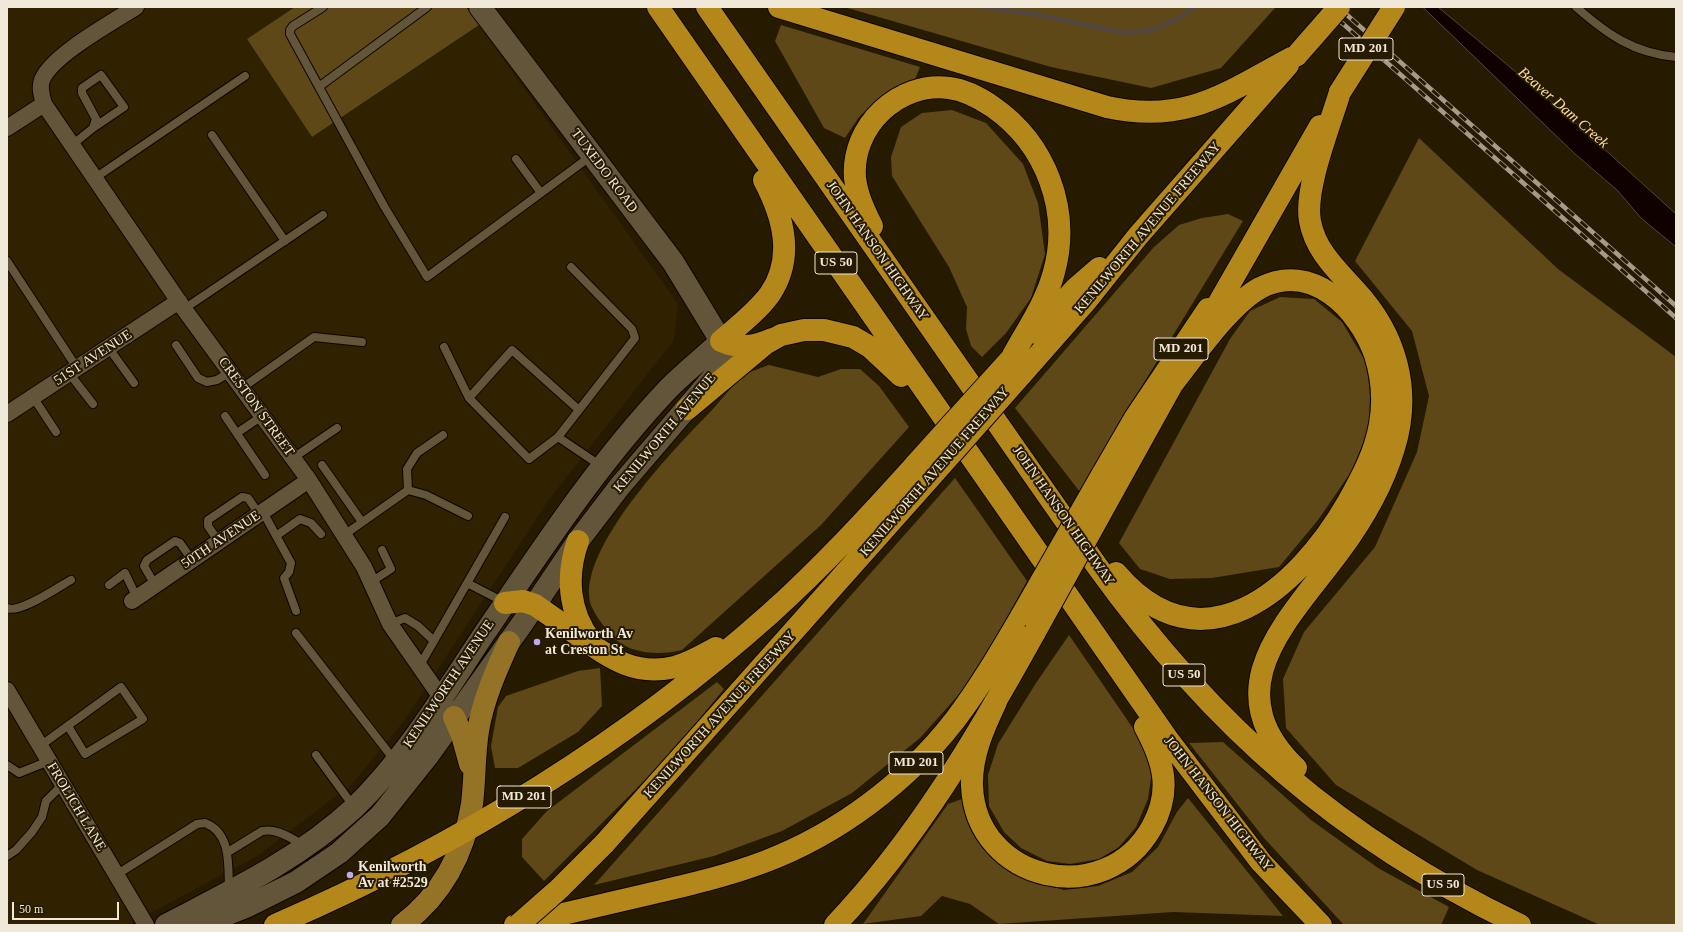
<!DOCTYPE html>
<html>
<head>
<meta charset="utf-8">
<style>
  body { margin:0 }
  #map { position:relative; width:1683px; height:932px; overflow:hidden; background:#261a01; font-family:Georgia,serif }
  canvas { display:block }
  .frame { position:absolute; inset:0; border:8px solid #f0e8d9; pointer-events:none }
  .scale { position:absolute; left:12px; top:902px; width:107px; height:18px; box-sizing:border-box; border:2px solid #f0e8d9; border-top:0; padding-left:5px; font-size:12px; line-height:14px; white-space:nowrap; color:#f0e8d9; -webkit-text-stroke:3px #261a01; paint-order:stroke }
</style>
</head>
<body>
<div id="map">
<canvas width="1683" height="932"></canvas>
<div class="frame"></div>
<div class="scale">50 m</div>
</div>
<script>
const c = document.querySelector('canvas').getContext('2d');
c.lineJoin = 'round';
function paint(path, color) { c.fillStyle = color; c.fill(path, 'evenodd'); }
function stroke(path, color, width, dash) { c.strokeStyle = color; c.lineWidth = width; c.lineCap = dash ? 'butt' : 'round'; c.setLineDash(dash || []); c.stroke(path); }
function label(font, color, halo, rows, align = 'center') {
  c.font = font + ' Georgia,serif'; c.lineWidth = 4; c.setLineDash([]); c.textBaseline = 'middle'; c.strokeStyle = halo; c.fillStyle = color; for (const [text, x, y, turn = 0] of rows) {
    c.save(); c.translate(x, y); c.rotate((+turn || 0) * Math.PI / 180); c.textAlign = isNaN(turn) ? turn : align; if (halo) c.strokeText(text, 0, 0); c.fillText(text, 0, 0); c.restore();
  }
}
const built = new Path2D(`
  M7,7H295L247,39L312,137L479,25L678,304L674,340L548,501L404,721L352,784L256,857L128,925H7Z`);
const forest = new Path2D(`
  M295,7H466L479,25L312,137L247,39Z
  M844,7H1274L1275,8L1221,68L1151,88L1051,67Z
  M781,25L920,67L915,79L879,98L859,117L845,138L824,128L775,41Z
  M952,110L986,123L1023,164L1038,203L1045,254L1031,298L1006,333L982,357L971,346L966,329L967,307L949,267L892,176L891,157L901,127L922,113Z
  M1419,138L1558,269L1676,357V925H1600L1477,870L1336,785L1286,728L1283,679L1304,632L1375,547L1417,452L1429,396L1412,331L1355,261Z
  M1228,214L1243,221L1118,425L1080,492L1015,408L1154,247L1179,225L1202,218Z
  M1280,297L1314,299L1342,322L1367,364L1370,396L1369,429L1351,472L1318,520L1279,567L1212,578L1170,579L1140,569L1119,543L1230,339L1250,311Z
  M769,365L818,377L841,369H860L879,386L909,427L821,525L682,650C659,656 626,654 610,634C601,622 589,609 589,594C588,538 675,448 713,409C722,399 735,381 747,374C753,370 762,368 769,365Z
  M955,478L1027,581L995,639L962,691L920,738L852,793L782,831L714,856L594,885Z
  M1069,635L1141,740L1152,771L1148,799L1136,827L1119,847L1099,859L1070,864L1047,861L1021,848L1004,832L989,806L988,775L998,744L1036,683Z
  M600,668L602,706L578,732L518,768H495L491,746L498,707L506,696L578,671Z
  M717,682L724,689L668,757L544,881L522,857V839L547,811Z
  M1223,742L1311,820L1378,868L1449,907L1441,925H1344L1264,838L1189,743Z
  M1188,798L1283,916L1173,912L999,924L970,904L942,896L921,916L863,924L948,804L962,799L969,821L988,853L1023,879L1064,890L1098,886L1132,872L1158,847L1177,812Z`);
const water = new Path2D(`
  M1423,7H1438L1559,108L1676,214V247L1641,218L1617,190L1574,153Z`);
const stream = new Path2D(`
  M979,7L1035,14L1125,33L1152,30L1177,19L1195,7`);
const service = new Path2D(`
  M323,7L293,26L290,30V34L384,206L427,277L591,156
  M1576,7C1607,34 1633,53 1676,57
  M320,86L427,7
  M212,135L285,241
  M72,145L93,128L96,119L82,93V88L101,75L124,107L93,128
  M516,159L541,193
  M95,178L245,76
  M7,261L77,368
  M184,309L323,215
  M176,345L198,378L207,382L217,380L230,372
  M108,347L134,383
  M444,347L469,398L529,459L558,437L601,466
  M69,373L93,404
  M242,388L314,337L362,342
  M33,397L56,432
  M469,398L512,350L579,410
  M225,416L265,475
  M237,433L262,416
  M558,437L635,338L632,329L571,267
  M293,458L337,428
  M322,465L362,522
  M408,490L407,469L417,453L443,435
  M263,512L291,563L289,572L284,578L296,611
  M344,535L408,490L426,495L468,516
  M276,536L300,519L311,523L321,534
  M219,542L208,526V520L242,497L248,498L259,514
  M371,582L391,569L382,550
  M467,583L504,602
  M109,585L125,573L137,598
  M155,585L144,566L147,560L175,541L180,543L192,560
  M7,608C20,614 58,587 71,580
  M390,624L405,618L418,626L434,641
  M296,633L395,761
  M419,667L505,517
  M40,746L121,687L143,719L85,754L68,726
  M316,755L354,807
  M7,765L19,773L49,761
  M228,852L262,831C277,828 290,838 304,845
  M7,856L16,850L32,832L42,817L46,801L63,784
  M116,875L197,824L205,823C232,833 228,867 229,891`);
const minor = new Path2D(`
  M136,7C113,22 52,55 42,80C39,88 42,96 44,104L184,309L309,480L364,567L390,624L447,706
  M7,128L44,104
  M7,414L179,301
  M132,601L309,480
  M7,690L146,925`);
const secondary = new Path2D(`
  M166,925C231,891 299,859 354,808C406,758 444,694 484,634C542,549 598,463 669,388C686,371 704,357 721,341
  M200,925L248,906L296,882L339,853L380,816L427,757L522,624L578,541L620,486L716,374L722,360L721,341L673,262L480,7`);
const primary = new Path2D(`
  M454,717L462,735L470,764
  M402,925C442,895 464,854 472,804C475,780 474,756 478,731C483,700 496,671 509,642`);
const motorway = new Path2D(`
  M658,7L1169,741L1261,862L1321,925
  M707,7L1097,566C1213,727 1341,839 1520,925
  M779,7L1107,107C1189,125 1228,91 1297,55
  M764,180C783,216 795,257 770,294C757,312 738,326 721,341C739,349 754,347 772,339
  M872,226C864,210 857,195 855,178C851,126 899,81 949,88C966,90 980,98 993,107C1046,144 1071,210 1054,272C1046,303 1026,331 1011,359
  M1205,327L1320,126
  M1035,333L1076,288L1099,268
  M1021,375L1087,300L1138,236L1288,65
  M687,409L765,344L781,335L804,330H824L853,337L870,347L901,376
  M1102,475L1135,418L1208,309
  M1113,491L1178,374
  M578,541C566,575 568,612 591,641
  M1116,573C1202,674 1298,589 1348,502C1362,477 1375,453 1380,424C1384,401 1382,377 1375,355C1359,309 1312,261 1260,288C1229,305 1194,357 1171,386
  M505,603L523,601L535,605C551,616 567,627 583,639C613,660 636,676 675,667C690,663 703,655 716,648
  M996,702C984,727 971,756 972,786C976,882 1105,911 1152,827C1172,791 1164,762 1145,727
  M1296,768C1213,688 1289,620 1339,552C1362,521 1383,485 1394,448C1412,390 1396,334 1355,290C1336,269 1315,250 1310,221C1304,189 1330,125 1340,92
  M604,844L928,480
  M275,925C456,847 624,744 771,613C823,566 870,515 916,464
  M515,925C560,915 605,904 649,894C688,885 727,876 764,862C838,834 906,783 955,720C980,687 1001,651 1022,615
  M835,925C917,839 978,735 1035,632`);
const rail = new Path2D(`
  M1324,7L1676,318
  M1338,7L1676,306`);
const motorwayBridge = new Path2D(`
  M1297,55L1339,7
  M1340,92L1394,7
  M916,464L1011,359
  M928,480L1021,375
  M1022,615L1102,475
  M1035,632L1113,491
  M518,925L559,889L604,844`);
const markers = [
  [537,642,4,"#bda9f5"],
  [350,875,4,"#bda9f5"]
];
const shields = [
  [1366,49,54],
  [836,263,42],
  [1181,349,54],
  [1184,675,42],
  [916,763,54],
  [524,797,54],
  [1443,885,42]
];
const shieldNames = [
  ["MD 201",1366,49],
  ["US 50",836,263],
  ["MD 201",1181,349],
  ["US 50",1184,675],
  ["MD 201",916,763],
  ["MD 201",524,797],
  ["US 50",1443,885]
];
const streetNames = [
  ["TUXEDO ROAD",604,171,53],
  ["KENILWORTH AVENUE FREEWAY",1148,228,-50],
  ["JOHN HANSON HIGHWAY",877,251,55],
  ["51ST AVENUE",93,358,-33],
  ["CRESTON STREET",256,407,54],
  ["KENILWORTH AVENUE",665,433,-50],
  ["KENILWORTH AVENUE FREEWAY",935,472,-49],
  ["JOHN HANSON HIGHWAY",1063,516,55],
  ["50TH AVENUE",221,540,-34],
  ["KENILWORTH AVENUE",449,684,-56],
  ["KENILWORTH AVENUE FREEWAY",720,715,-48],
  ["JOHN HANSON HIGHWAY",1218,804,52],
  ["FROLICH LANE",76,807,59]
];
const poiNames = [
  ["Kenilworth Av",545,634],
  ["at Creston St",545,650],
  ["Kenilworth",358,867],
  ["Av at #2529",358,883]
];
const waterNames = [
  ["Beaver Dam Creek",1563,108,41]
];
paint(built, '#302100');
paint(forest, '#5e4817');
paint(water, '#0e0100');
stroke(water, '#524641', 1);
stroke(stream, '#524641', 4.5);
stroke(service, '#0e0500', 10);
stroke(minor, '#0e0500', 18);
stroke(secondary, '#0e0500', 24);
stroke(primary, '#0e0500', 24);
stroke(motorway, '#0e0500', 24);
stroke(service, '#63553a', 8);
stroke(minor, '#63553a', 16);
stroke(secondary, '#63553a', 22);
stroke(primary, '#947327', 22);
stroke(motorway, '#b4871a', 22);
stroke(rail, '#a59b89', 4.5);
stroke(rail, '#261a01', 3, [9]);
stroke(motorwayBridge, '#0e0500', 24, []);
stroke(motorwayBridge, '#b4871a', 22);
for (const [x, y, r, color] of markers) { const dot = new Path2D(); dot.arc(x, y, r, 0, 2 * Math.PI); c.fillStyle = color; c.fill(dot); stroke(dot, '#261a01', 1.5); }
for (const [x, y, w] of shields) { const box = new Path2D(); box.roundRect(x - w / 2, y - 11, w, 22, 3); c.fillStyle = '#261a01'; c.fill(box); stroke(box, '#f0e8d9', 1); }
label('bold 13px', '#f0e8d9', null, shieldNames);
label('14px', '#f0e8d9', '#261a01', streetNames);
label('bold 14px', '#f0e8d9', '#261a01', poiNames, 'left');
label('italic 15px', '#fcdea4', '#261a01', waterNames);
</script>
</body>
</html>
